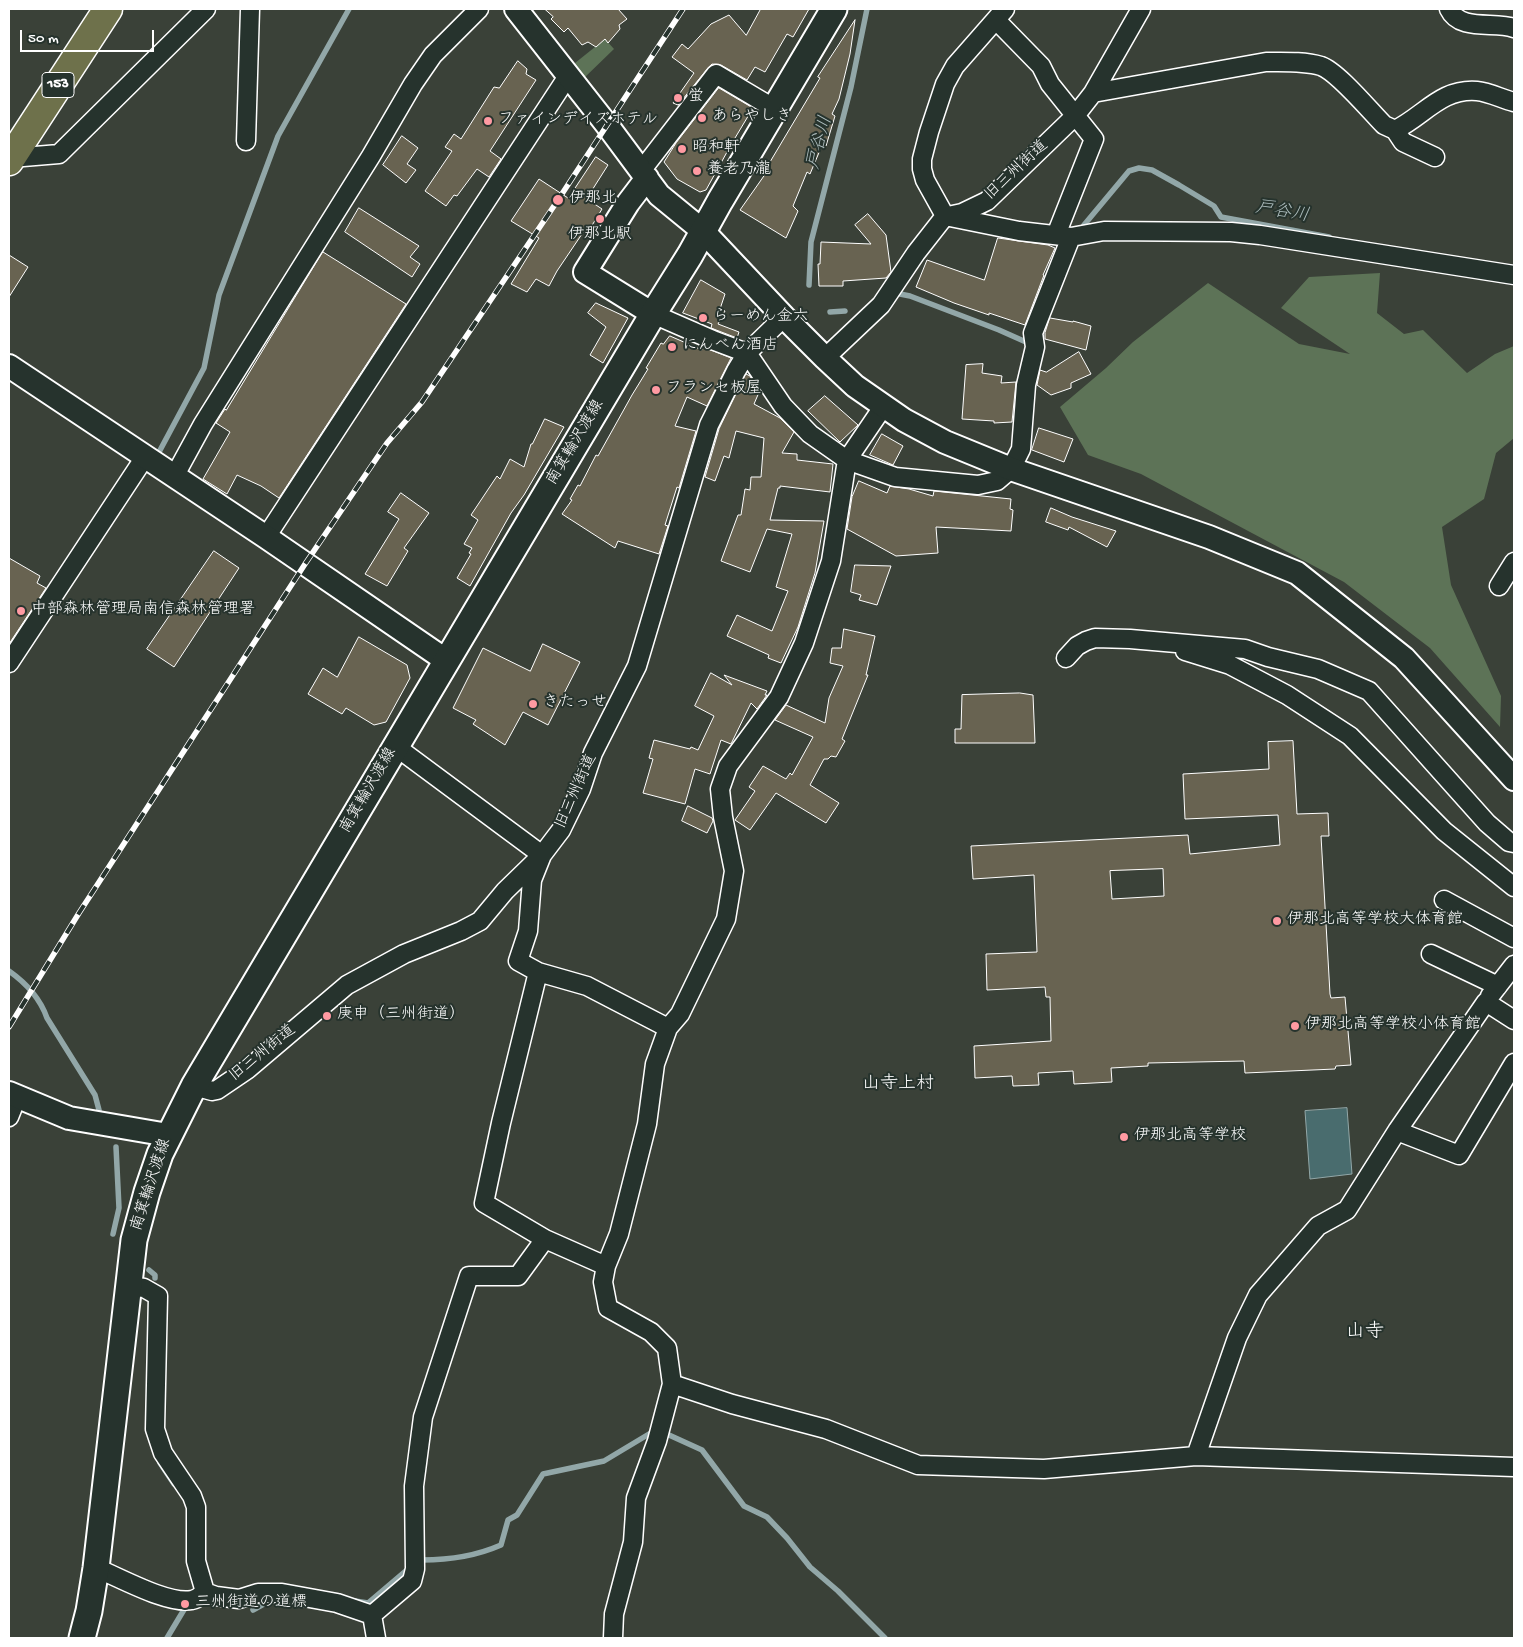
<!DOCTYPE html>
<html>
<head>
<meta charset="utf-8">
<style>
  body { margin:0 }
  #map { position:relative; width:1523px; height:1647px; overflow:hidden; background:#3a4138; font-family:"Gochi Hand",sans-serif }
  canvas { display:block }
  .frame { position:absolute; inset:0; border:10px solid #fff; pointer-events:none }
  .scale { position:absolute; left:20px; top:30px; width:134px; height:22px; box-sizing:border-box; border:2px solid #fff; border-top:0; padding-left:6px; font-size:15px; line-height:18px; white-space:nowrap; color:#fff; -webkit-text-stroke:4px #26332d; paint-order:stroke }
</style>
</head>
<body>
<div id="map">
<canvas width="1523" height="1647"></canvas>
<div class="frame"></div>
<div class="scale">50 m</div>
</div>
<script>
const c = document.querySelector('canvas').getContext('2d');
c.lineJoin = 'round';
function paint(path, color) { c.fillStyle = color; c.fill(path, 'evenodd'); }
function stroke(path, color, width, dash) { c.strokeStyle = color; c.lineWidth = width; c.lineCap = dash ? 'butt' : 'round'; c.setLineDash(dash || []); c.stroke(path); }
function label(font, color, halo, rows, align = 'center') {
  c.font = font + ' "Gochi Hand","Klee One",sans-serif'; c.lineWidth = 4; c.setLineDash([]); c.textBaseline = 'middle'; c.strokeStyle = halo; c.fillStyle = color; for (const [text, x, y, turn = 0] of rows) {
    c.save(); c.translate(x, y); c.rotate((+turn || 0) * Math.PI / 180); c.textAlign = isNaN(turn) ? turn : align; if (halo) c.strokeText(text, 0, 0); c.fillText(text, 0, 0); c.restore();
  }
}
const green = new Path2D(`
  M605,39L614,49L582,80L570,67Z
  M1380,273L1377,313L1404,334L1423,330L1467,373L1495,354L1514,346V438L1496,453L1484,499L1442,527L1451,585L1501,696L1500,727L1430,648L1344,582L1141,474L1088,455L1060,407L1106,368L1133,342L1208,283L1299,344L1350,354L1281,308L1309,277Z`);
const water = new Path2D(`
  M1347,1108L1352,1174L1310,1179L1305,1111Z`);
const stream = new Path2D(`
  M1084,225L1129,171L1139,168L1152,170L1179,185L1214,206L1221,217L1329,237
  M809,285L811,242L851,87L867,9
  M900,294L910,296L999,330L1026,342L1032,339
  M830,312L845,311
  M158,454L204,368L219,295L278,136L349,9
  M9,971C26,983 40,998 47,1018L95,1095L99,1110
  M113,1234L119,1208L116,1147
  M149,1270L155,1275V1278
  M669,1435L702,1450L744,1506L767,1517L787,1538L810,1567L838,1591L885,1638
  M160,1463L174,1484
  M422,1560C449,1560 476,1556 501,1545L508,1520L517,1515L543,1474L604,1461L649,1434
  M355,1601L368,1603L408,1569
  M253,1610L262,1605
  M167,1638L185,1608`);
const building = new Path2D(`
  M545,9H618L627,19L619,25L620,29L608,43L605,39L596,47L588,42L582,45L568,28L564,32L551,19L553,17Z
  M761,9H809L793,37L787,34L765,72L755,67L747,80L721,65L712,64L708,68L678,105L673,103L694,73L672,57L682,44L688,49L711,24L729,15L746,35Z
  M855,20L850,54L839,99L832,114L835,116L826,146L823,143L810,174L807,172L793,206L798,211L786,238L740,210L766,173L764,172L820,78L818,77Z
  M518,61L527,69L526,74L536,80L490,151L501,159L489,177L477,169L457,196L454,195L446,206L425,191L452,151L445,147L454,134L461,139L494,87L499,88Z
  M719,88L753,108L732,143L706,190L700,192L677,179L664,162L676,143Z
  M402,136L418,148L407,164L416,170L406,183L383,165Z
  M596,157L608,165L589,195L596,199L593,203L602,209L588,232L584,231L557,271L549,286L536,279L527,292L511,284L539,238L511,221L539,179L568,198Z
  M359,208L419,246L410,257L420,264L412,277L345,232Z
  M868,214L886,235L891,272L886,278L843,281V286H819L818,264H820L821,242L871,244L855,225Z
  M998,238L1048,245L1055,248L1043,275H1044L1025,325L989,313V315L954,303L916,287L927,260L984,280Z
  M323,252L406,304L279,498L261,486L237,475L227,494L203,479L230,432L216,423L225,409L226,410Z
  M9,255L28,267L9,297Z
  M701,280L725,294L720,309L725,311L718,324L739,332L737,338L711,328L712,324L683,313Z
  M596,303L628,318L603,363L590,355L606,327L588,313Z
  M1050,318L1073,322V321L1091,326L1086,350L1045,339V333Z
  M670,336L702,350L703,347L731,358L707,406L687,397L675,426L696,431L679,488L677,487L665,525L668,526L659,554L618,541L615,548L562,514L572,500L570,499L578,485L580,486L596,455L598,456L632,395L648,369L646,368L661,343L663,344Z
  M1079,352L1091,374L1071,383V388L1051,395L1037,385L1040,370L1046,372Z
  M983,364L982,373L1002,376L1001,383L1016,382L1012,422L994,423V421L962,419L966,365Z
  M746,374L750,376L754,384L760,390L754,404L780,418L794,432L782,453L797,454V460L833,464L830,492L780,486V488H778L770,520L824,521L815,573L798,627L781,663L768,658L769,655L727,636L737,615L772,631L788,591L776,587L792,534L767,529L750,572L721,561L738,515H741L745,489L750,490L751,477H761L764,438L736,431L729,458L724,456L715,481L705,477L719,429Z
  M825,396L858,425L840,442L808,411Z
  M545,419L564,427L524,495L511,513L470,586L457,578L471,554L469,553L472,548L464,544L478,520L471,515L497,476L500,479L510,459L524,467L531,444H532Z
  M1039,428L1073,439L1064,462L1032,450Z
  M882,434L903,446L893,465L870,455Z
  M859,481L887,493L890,486L909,489L933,496L934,491L1011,499L1010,509L1013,510L1011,531L936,527L938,553L896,556L847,529L852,497Z
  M401,493L429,513L404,548L408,551L387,586L365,574L399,519L388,512Z
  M1051,508L1072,517L1116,531L1107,547L1069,527L1068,530L1046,522Z
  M214,551L239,568L174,667L147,649Z
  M9,558L40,576L37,583L46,588L9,644Z
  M855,565L891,566L877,605L859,600L861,595L851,592Z
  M844,629L875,636L866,675H868L842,739L845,741L836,757L831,756L828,759H824L810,785L839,803L826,823L776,793L750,830L735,820L755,791L749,787L763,766L786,779L790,773L792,775L813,737L775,720L786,705L825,723L829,698L843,666L830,663L832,648H841Z
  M359,637L407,665L410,678L386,722L374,725L346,708L342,714L308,694L323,668L337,677Z
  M543,644L580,662L548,725L523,712L505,745L473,724L476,720L453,708L483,648L530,671Z
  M711,673L732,685L724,675L767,691L765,695H767L757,709L751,703L731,744L721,740L710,774L695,769L685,804L643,793L653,759L649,758L654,740L690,749L691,747L698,750L714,716L695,706Z
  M1020,693L1033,695L1035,743H955V729H961L962,695Z
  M1293,741L1297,814L1328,813L1329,836H1321L1330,994L1331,998L1345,997L1351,1065L1336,1066L1335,1069L1245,1073L1244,1061L1148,1063V1066L1111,1068L1112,1082L1074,1084L1073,1071L1038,1073L1039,1085L1013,1086L1012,1076L975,1078L974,1046L1051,1041L1050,997H1046L1045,987L987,990L986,954L1037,952L1034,875L973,879L971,846L1188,835L1190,854L1280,845L1278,815L1185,819L1183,774L1269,769L1268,742ZM1163,869L1164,896L1112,899L1110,871Z
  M688,806L712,818L713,821L707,833L682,821Z`);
const minor = new Path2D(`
  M1449,9C1460,32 1494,21 1514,28
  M996,20L1041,66L1050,84L1094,139L1056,235
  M1093,93L1266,62C1284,62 1304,61 1321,66C1338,72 1370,111 1384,125L1395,130C1424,116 1441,88 1477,91C1489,92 1502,99 1514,102
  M1395,130L1403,142L1435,157
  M246,141L250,9
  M11,158L59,154L206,9
  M641,171L716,74L775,109
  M945,216L1019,231L1071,237L1104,231L1231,232L1260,235L1514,275
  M945,216L925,180L922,169V159L929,132L945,84L955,66L1005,9
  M948,216L962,213L987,201L1075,116L1093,93L1141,9
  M653,314L715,341L747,353L783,406L810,434L847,460L895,477L978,485L997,481L1011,469L1021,449L1026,385L1035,347L1033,333L1071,237
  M825,358L881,305L916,253L945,216
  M174,477L203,424L371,156L413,84L433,55L479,9
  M266,537L568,76
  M1499,586L1514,562
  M1185,651L1230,665L1287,695L1350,736L1444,831L1514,887
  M1066,658L1077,646L1086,641L1095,638L1130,639L1245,649L1268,657L1318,669L1369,691L1487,823L1509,842L1514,843
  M9,663L145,457
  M395,746L542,855L532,880L528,931L518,961L538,972
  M1444,900L1514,938
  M1431,954L1498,986
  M1490,996L1514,965
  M194,1086L212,1091L217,1090L248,1069L347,985L404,954L461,931L480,921L505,891L542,855L561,830L581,789L593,753L637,666L709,425L736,371L747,353L784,317
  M9,1117L17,1097
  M1397,1131L1459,1155L1514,1063
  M606,1266L545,1239L484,1203L501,1123L538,972L587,986L668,1028
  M129,1286L144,1288L158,1296L155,1429L163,1453L192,1496L196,1507V1561L205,1592L216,1596L239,1599L258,1593H282L337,1603L372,1615
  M672,1384L732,1404L826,1429L918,1465L1044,1469L1196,1456L1514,1467
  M1196,1456L1237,1338L1258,1295L1318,1226L1347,1210L1397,1131L1486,1002L1514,1020
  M96,1568C119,1577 168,1605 192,1600C198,1599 201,1595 205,1592
  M372,1615L412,1581L415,1569L414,1486L423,1417L469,1276H518L545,1239
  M372,1615L376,1638
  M613,1638L614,1614L633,1542L636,1498L657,1441L672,1384L667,1348L651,1332L608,1308L603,1282L606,1266L619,1234L647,1124L655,1064L668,1028L680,1014L726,919L734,871L723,817L720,789L728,766L779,697L804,643L831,561L847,460L883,407`);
const tertiary = new Path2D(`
  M516,9L607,125L659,195L703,231L784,317L825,358L855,386L904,420L945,442L1011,469L1209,537L1297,573L1404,658L1514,779
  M647,178L628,203L585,272L653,314
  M9,366L266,537L447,661
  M9,1093L69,1118L168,1135`);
const secondary = new Path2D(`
  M82,1638L89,1611L96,1568L134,1240L147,1192L160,1154L194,1086L653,314L690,255L720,201L834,9`);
const trunk = new Path2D(`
  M9,161L108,9`);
const rail = new Path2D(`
  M9,1027L79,913L305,564L387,443L422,402L558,200L683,9`);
const markers = [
  [678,98,5,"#ff9aa2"],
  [702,118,5,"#ff9aa2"],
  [488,121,5,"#ff9aa2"],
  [682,149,5,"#ff9aa2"],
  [697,171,5,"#ff9aa2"],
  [558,200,6,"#ff9aa2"],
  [600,219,5,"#ff9aa2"],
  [703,318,5,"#ff9aa2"],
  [672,347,5,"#ff9aa2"],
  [656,390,5,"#ff9aa2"],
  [21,611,5,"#ff9aa2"],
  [533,704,5,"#ff9aa2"],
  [1277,921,5,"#ff9aa2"],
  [327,1016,5,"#ff9aa2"],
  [1295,1026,5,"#ff9aa2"],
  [1124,1137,5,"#ff9aa2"],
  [185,1604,5,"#ff9aa2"]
];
const shields = [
  [58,85,32]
];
const shieldNames = [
  ["153",58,85]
];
const poiNames = [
  ["蛍",688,98],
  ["あらやしき",712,118],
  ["ファインデイズホテル",498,121],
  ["昭和軒",692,149],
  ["養老乃瀧",707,171],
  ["伊那北",569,200],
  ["伊那北駅",600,236,"center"],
  ["らーめん金六",713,318],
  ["にんべん酒店",682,347],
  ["フランセ板屋",666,390],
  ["中部森林管理局南信森林管理署",31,611],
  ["きたっせ",543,704],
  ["伊那北高等学校大体育館",1287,921],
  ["庚申（三州街道）",337,1016],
  ["伊那北高等学校小体育館",1305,1026],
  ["伊那北高等学校",1134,1137],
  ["三州街道の道標",195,1604]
];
const streetNames = [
  ["旧三州街道",1017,171,-43],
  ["南箕輪沢渡線",576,443,-59],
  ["南箕輪沢渡線",369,791,-60],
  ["旧三州街道",577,792,-66],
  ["旧三州街道",263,1054,-39],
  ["南箕輪沢渡線",152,1185,-72]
];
const waterNames = [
  ["戸谷川",821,143,-75],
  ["戸谷川",1282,213,10]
];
const neighbourhoodNames = [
  ["山寺上村",898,1085]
];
const quarterNames = [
  ["山寺",1365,1333]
];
paint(green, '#5d7357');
paint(water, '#496c6e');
stroke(water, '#92a7a8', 1);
stroke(stream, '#92a7a8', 5.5);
paint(building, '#686351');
stroke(building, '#fff', 1);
stroke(minor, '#fff', 21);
stroke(tertiary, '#fff', 26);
stroke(secondary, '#fff', 29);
stroke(trunk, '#fff', 31);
stroke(minor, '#26332d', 18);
stroke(tertiary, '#26332d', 22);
stroke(secondary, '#26332d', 25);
stroke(trunk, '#6e714b', 28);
stroke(rail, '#fff', 5.5);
stroke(rail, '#26332d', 4, [11]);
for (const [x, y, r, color] of markers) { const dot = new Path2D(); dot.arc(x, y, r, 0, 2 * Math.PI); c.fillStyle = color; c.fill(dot); stroke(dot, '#26332d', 2); }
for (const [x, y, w] of shields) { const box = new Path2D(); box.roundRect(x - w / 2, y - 12.5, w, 25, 4); c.fillStyle = '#26332d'; c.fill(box); stroke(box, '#fff', 1); }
label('bold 15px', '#fff', null, shieldNames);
label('16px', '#fff', '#26332d', poiNames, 'left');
label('16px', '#fff', '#26332d', streetNames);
label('italic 18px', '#adbdbe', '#26332d', waterNames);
label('18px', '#fff', '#26332d', neighbourhoodNames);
label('19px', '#fff', '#26332d', quarterNames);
</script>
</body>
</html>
